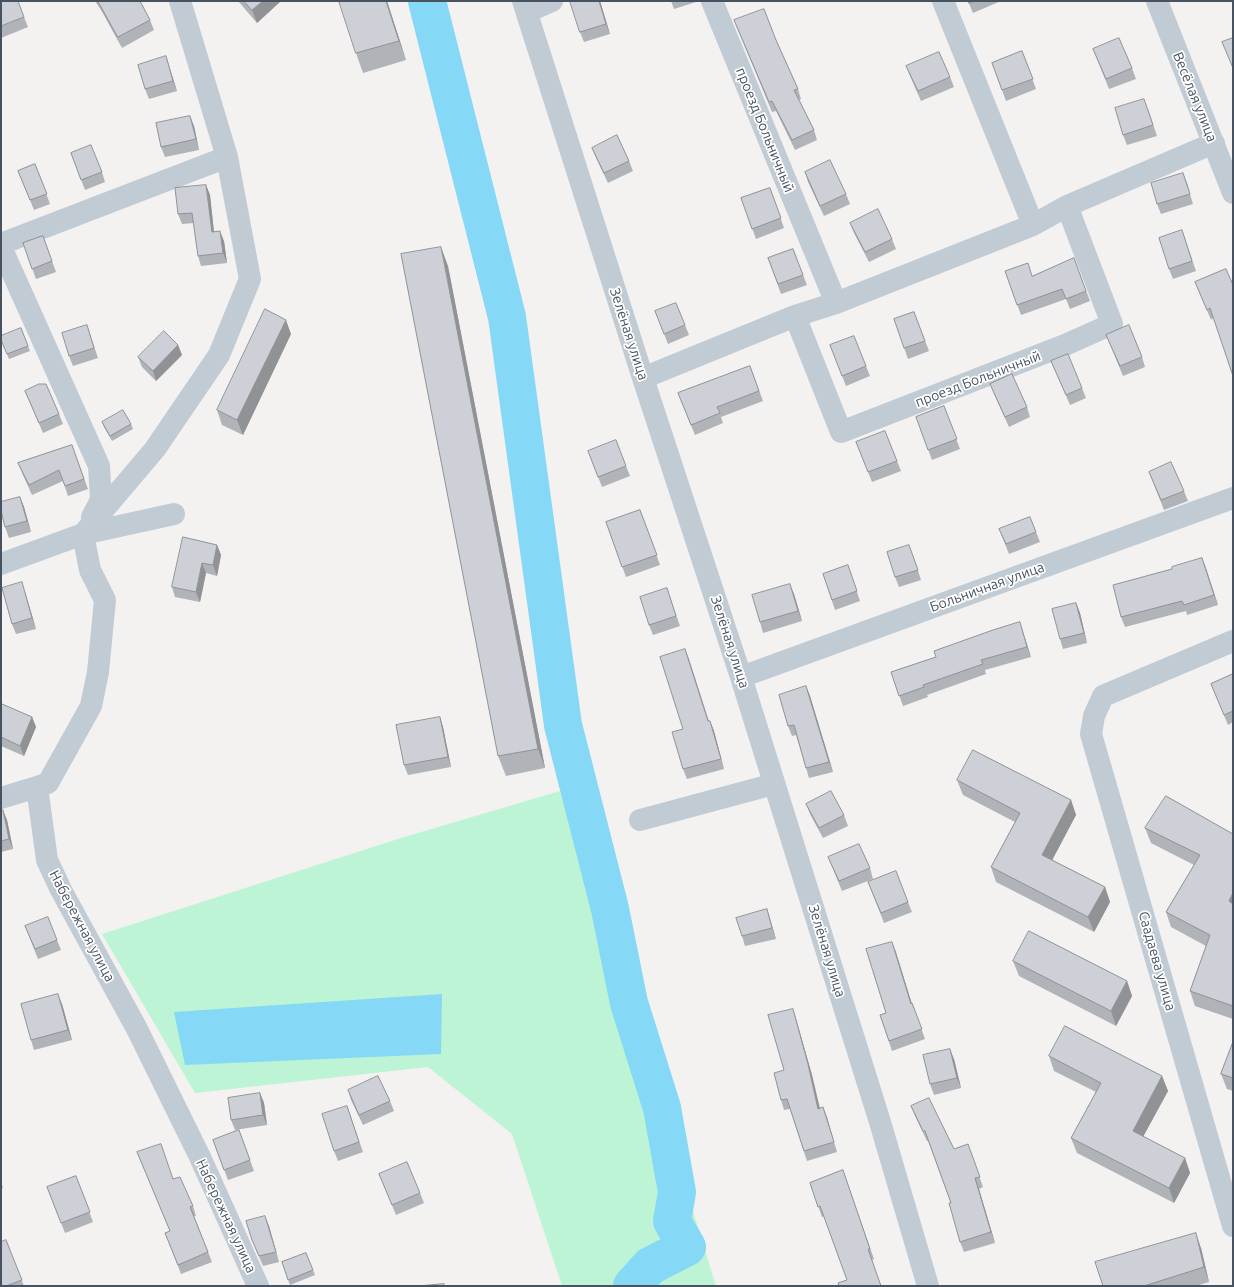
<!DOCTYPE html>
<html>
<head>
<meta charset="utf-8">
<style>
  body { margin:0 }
  #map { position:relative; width:1234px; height:1287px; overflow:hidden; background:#f4f1f1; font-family:Ubuntu,sans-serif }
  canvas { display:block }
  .frame { position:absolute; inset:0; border:2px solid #475361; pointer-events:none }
</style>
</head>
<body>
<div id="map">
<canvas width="1234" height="1287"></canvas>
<div class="frame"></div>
</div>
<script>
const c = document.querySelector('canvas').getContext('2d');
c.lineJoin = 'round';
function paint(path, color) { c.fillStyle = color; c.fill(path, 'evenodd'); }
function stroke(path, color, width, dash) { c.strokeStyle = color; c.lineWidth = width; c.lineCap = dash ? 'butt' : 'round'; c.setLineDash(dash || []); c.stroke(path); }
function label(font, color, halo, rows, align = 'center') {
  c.font = font + ' Ubuntu,sans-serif'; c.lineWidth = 3.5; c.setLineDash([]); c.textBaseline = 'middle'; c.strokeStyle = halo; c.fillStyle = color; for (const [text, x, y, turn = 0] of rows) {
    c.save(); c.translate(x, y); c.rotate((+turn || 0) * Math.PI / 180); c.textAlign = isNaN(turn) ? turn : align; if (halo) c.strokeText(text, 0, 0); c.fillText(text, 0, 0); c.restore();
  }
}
const green = new Path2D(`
  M560,791L623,997L675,1152L716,1286H562L512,1134L428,1067L195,1093L102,934L401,838Z`);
const water = new Path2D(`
  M442,994L441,1054L185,1065L174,1012Z`);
const river = new Path2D(`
  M427,1L507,317L563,725L610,909L629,1003L662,1108L677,1192L672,1221L687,1247L650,1266L632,1286`);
const minor = new Path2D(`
  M523,1L643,378L741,677L880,1122L928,1286
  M712,1L836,303
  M943,1L1033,225
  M1157,1L1233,193
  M527,12L552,1
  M1,244L227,157
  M1,247L99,466L101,500L92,517
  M795,316L841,432L1065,345L1112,324L1067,206
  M643,378L795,316L836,303L1033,225L1067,206L1214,143
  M83,534L90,570L105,600L98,672L91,706L48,783L37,787L47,860L61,890L137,1029L200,1157L258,1286
  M83,534L155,449L219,355L250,279L227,157L180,1
  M1,564L83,534L174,514
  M1233,641L1103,696L1094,716L1091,734L1233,1226
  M741,677L1233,498
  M1,798L37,787
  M640,820L774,784`);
const wall = new Path2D(`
  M1,1L24,17L28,27L1,38Z
  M95,1H140L150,20L154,30L122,48L101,10Z
  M238,1H281L257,23Z
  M387,1L406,60L363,73L356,53Z
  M600,1L610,34L584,42L580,32Z
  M671,1H696V2L674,9Z
  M968,1H1001L973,13Z
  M734,20L776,40L798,89L801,99L799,100L814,130L817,140L795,150L776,111L772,112L738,30Z
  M1093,49L1132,68L1136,79L1109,89Z
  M1022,51L1036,89L1006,101L992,63Z
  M166,56L177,91L149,99L145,89Z
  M906,66L950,77L954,87L921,101L910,76Z
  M1148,109L1157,136L1127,145L1123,135Z
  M194,126L199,150L165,157L161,147Z
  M592,148L629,161L633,171L608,183L596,158Z
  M71,153L102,172L105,182L85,190Z
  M35,164L50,204L34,210L18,171Z
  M805,172L846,194L850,204L824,216L808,182Z
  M1183,173L1193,204L1161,214L1157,204Z
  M206,185L210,195L214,232L224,241L227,263L201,266L198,256L194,223L182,224L178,214Z
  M770,188L784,228L756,239L741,198Z
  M850,223L892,239L896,249L869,262L854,233Z
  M1182,230L1196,271L1173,279L1169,269Z
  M43,236L56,272L36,279L23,243Z
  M793,249L807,285L781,294L768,258Z
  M1074,258L1090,301L1070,309L1066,299L1021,315L1005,271L1032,276Z
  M448,266L545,768L506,776L498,756Z
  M1226,269L1213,318L1211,320L1195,282Z
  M655,311L685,325L689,335L668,344Z
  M914,312L929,351L908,359L894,319Z
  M87,325L98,358L73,366L69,356Z
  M21,328L30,351L9,359L1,340Z
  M291,334L243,435L222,425L217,410Z
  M1106,335L1142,357L1145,367L1123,376Z
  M178,345L182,355L156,381L142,367L138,357Z
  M830,345L866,366L870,376L846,386Z
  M1051,361L1082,388L1086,398L1070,405Z
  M750,366L763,401L721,417L723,423L695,435L678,393Z
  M990,384L1027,407L1030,417L1009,427L994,394Z
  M25,391L59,414L63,424L43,433Z
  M944,406L960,449L932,460L916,417Z
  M102,422L131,424L133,429L112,441L104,427Z
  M856,442L897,461L901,471L872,482Z
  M72,445L88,489L68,496L63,481L32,495L22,473L18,463Z
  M588,451L626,466L630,476L602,487Z
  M1149,472L1184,491L1188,501L1164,510Z
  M20,497L24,507L31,532L9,538L5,527Z
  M640,510L660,565L626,577L606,522Z
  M999,529L1036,532L1040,542L1009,554Z
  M217,545L221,555L217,576L206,573L200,602L175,597L172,587Z
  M913,555L921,580L899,587L895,577Z
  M1202,558L1218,605L1187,615L1186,611L1125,627L1121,617L1172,569Z
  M848,565L860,601L835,610L823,574Z
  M667,588L680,626L653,635L649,625Z
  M25,592L36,629L16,634L12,624Z
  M794,594L802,621L763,633L760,622Z
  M1076,603L1080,613L1087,643L1063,649L1060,639Z
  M1023,632L1031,657L985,670L986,674L927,695L928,697L903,706L891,672L936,657Z
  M685,649L708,721H710L714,731L724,769L687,779L683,769V729Z
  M1233,674V722L1228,725L1211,684Z
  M806,686L810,696L833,772L809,778L806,768L796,735L792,736L788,726Z
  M1,707L32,717L36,727L24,756L1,746Z
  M440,717L443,727L451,767L408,775L404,765Z
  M957,780L1071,800L1076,815L1052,860L1105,887L1110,902L1094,932L996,882L991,867L1015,822L963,795Z
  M806,804L844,815L848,826L823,838L810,814Z
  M1,810L7,820L13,849L1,852Z
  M1145,828L1233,834V1019L1195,1006L1190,991L1206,946L1171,927L1166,912L1194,865L1151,843Z
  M828,857L870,868L873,879L842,891Z
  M868,882L908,902L912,912L884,923Z
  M767,909L776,939L745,946L742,936Z
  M25,926L57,940L61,950L38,959Z
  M892,942L912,1004V1003L925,1039L892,1051L880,1015L886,1013Z
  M1013,961L1127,981L1132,996L1116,1026L1019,976Z
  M62,1004L72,1040L34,1050L31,1040Z
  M793,1009L796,1019L812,1075L820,1108L823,1107L837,1152L807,1161L790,1109L784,1110L781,1100L784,1070Z
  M1233,1042V1091L1227,1089L1221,1074Z
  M1049,1056L1162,1076L1168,1091L1143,1137L1185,1158L1190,1173L1174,1203L1077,1153L1071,1138L1096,1092L1054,1071Z
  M954,1059L961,1088L934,1095L930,1084Z
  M348,1090L390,1101L394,1111L363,1125L351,1100Z
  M260,1093L264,1103L267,1125L235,1130L231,1120Z
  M347,1106L363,1152L338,1161L334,1151Z
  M911,1106L954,1149L968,1144L983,1187L979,1189L995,1243L964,1252L960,1242L951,1203L928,1141H927L915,1116Z
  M239,1130L254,1171L228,1180L213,1140Z
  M137,1152L174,1179L193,1206L196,1216H194L212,1262L181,1274L165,1233L170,1231Z
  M843,1170L874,1259L872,1260L847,1280L824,1216L822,1217L810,1183Z
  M379,1174L420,1193L424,1203L396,1215Z
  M76,1176L93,1222L65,1233L47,1187Z
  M1,1182L3,1188L1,1189Z
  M269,1226L279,1262L263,1266L252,1240Z
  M6,1240L24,1286H1Z
  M1201,1248L1209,1282L1196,1286H1103Z
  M306,1253L315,1275L290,1285L282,1262Z`);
const shadedWall = new Path2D(`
  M263,1H281L257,23L252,10Z
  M386,1H387L406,60L399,41Z
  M599,1H600L610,34L606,24Z
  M166,56L169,66L177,91L173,81Z
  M190,116L194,126L199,150L196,139Z
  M1183,173L1187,183L1193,204L1190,194Z
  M206,185L210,195L215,242L212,232Z
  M220,231L224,241L227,263L223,253Z
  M441,247L448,266L545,768L538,749Z
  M286,320L291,334L243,435L237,420Z
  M178,345L182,355L156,381L153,371Z
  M20,497L24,507L31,532L27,521Z
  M217,545L221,555L217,576L213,565Z
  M1202,558L1206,568L1218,605L1214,595Z
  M202,563L206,573L200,602L196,592Z
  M22,582L25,592L36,629L32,618Z
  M790,584L794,594L802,621L798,611Z
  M1076,603L1080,613L1087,643L1084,633Z
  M1020,622L1023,632L1031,657L1027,647Z
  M685,649L689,659L712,731L708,721Z
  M806,686L810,696L833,772L829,762Z
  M32,717L36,727L24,756L20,746Z
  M440,717L443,727L451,767L448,757Z
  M710,721L714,731L724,769L721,759Z
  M1071,800L1076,815L1047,870L1042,855Z
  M3,810L7,820L13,849L9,839Z
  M1105,887L1110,902L1094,932L1088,917Z
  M1233,893V914L1229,901Z
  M767,909L776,939L772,928Z
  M892,942L896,952L915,1014L911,1004Z
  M1127,981L1132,996L1116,1026L1111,1011Z
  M58,994L62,1004L72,1040L68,1030Z
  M793,1009L796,1019L812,1075L822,1119L818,1109Z
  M950,1049L954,1059L961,1088L957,1078Z
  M1162,1076L1168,1091L1138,1146L1133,1131Z
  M260,1093L264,1103L267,1125L263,1115Z
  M823,1107L827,1117L837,1152L834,1142Z
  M1185,1158L1190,1173L1174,1203L1169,1188Z
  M975,1178L979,1189L995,1243L991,1232Z
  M265,1216L269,1226L279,1262L276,1252Z
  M1196,1233L1201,1248L1209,1282L1204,1267Z`);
const building = new Path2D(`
  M1,1H18L24,17L1,26Z
  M98,1H140L150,20L118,37Z
  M244,1H263L252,10Z
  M339,1H386L399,41L356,53Z
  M570,1H599L606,24L580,32Z
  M968,1H975L969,3Z
  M764,9L776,40L798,89L794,90L814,130L792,140L772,101L769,102L734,20Z
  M1119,38L1132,68L1106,79L1093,49Z
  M1233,38V68L1222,42Z
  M1022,51L1033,79L1002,90L992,63Z
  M939,52L950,77L918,91L906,66Z
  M166,56L173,81L145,89L138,65Z
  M1144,99L1153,125L1123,135L1115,108Z
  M190,116L196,139L161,147L156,123Z
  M617,135L629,161L604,173L592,148Z
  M91,145L102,172L81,180L71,153Z
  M830,160L846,194L820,206L805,172Z
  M35,164L47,194L30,200L18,171Z
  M1183,173L1190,194L1157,204L1151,183Z
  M206,185L212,232L220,231L223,253L198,256L192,213L178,214L175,188Z
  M770,188L781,218L752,229L741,198Z
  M878,209L892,239L865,252L850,223Z
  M1182,230L1192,261L1169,269L1159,238Z
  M43,236L52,261L32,269L23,243Z
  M441,247L538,749L498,756L401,254Z
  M793,249L803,275L778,284L768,258Z
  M1074,258L1086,291L1066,299L1062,289L1017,305L1005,271L1028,263L1032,276Z
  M1226,269L1233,285V376L1210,308L1207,310L1195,282Z
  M676,303L685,325L664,334L655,311Z
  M265,309L286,320L237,420L217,410Z
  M914,312L925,341L904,348L894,319Z
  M87,325L94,348L69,356L62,333Z
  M1129,325L1142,357L1120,366L1106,335Z
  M21,328L28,346L7,354L1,340V336Z
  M164,331L178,345L153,371L138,357Z
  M854,336L866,366L842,376L830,345Z
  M1068,354L1082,388L1066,395L1051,361Z
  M750,366L759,391L717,407L720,413L691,425L678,393Z
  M1012,374L1027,407L1005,417L990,384Z
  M39,384H46L59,414L39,423L25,391Z
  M944,406L957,439L928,450L916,417Z
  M123,410L131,424L110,436L102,422Z
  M885,431L897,461L868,472L856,442Z
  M616,440L626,466L598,477L588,451Z
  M72,445L84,479L65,486L59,470L29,485L18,463Z
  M1171,462L1184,491L1161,500L1149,472Z
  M20,497L27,521L5,527L1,511V502Z
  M640,510L657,555L622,567L606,522Z
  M1030,517L1036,532L1006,544L999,529Z
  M183,537L217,545L213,565L202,563L196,592L172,587Z
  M909,545L918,570L895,577L887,552Z
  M1202,558L1214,595L1184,605L1182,601L1121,617L1113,585L1172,569V567Z
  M848,565L857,591L832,600L823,574Z
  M22,582L32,618L12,624L2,588Z
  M790,584L798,611L760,622L752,595Z
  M667,588L676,616L649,625L640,597Z
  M1076,603L1084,633L1060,639L1052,609Z
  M1020,622L1027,647L981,660L983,664L923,685L924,687L899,696L891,672L936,657L934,651L993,630Z
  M685,649L708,721H710L721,759L683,769L672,732L683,729L660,657Z
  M1233,674V711L1224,715L1211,684Z
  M806,686L829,762L806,768L794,725L788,726L779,695Z
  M2,704L32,717L20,746L1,737V707Z
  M440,717L448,757L404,765L396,725Z
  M973,750L1071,800L1042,855L1105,887L1088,917L991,867L1020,813L957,780Z
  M831,791L844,815L819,828L806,804Z
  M1166,796L1233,834V893L1229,901L1233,904V1006L1190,991L1210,935L1166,912L1200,855L1145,828Z
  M1,810H3L9,839L1,841Z
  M859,844L870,868L839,881L828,857Z
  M896,871L908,902L881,913L868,882Z
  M767,909L772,928L742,936L736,918Z
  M48,917L57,940L35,949L25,926Z
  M1029,931L1127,981L1111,1011L1013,961Z
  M892,942L911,1004L912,1003L922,1029L889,1041L880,1015L886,1013L866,949Z
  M58,994L68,1030L31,1040L21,1004Z
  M793,1009L808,1064L818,1109L823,1107L834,1142L804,1151L787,1099L781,1100L774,1073L784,1070L768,1015Z
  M1065,1026L1162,1076L1133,1131L1185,1158L1169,1188L1071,1138L1101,1083L1049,1056Z
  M1233,1042V1078L1221,1074Z
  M950,1049L957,1078L930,1084L923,1055Z
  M378,1076L390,1101L359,1115L348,1090Z
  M260,1093L263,1115L231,1120L228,1098Z
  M929,1098L954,1149L968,1144L980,1177L975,1178L991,1232L960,1242L949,1203H951L925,1131H923L911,1106Z
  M347,1106L359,1142L334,1151L322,1114Z
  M239,1130L250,1160L224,1170L213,1140Z
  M161,1144L173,1179L180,1177L193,1206L190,1207L208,1252L178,1265L165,1233L170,1231L137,1152Z
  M407,1162L420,1193L392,1205L379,1174Z
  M843,1170L870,1249H868L881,1286H839L838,1283L847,1280L820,1206L818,1207L810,1183Z
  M76,1176L90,1212L61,1223L47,1187Z
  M265,1216L276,1252L259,1256L252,1240L246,1221Z
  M1196,1233L1204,1267L1144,1286H1103L1095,1262Z
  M6,1240L22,1280L6,1286H1V1242Z
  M306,1253L313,1270L288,1280L282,1262Z
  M444,1284V1286H419Z`);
const streetNames = [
  ["Весёлая улица",1195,97,68],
  ["проезд Больничный",765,130,68],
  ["Зелёная улица",629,334,72],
  ["проезд Больничный",978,379,-21],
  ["Больничная улица",987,587,-20],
  ["Зелёная улица",730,642,72],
  ["Набережная улица",82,926,62],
  ["Зелёная улица",827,951,73],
  ["Саадаева улица",1157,961,74],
  ["Набережная улица",226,1216,65]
];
paint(green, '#bdf4d5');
paint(water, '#85d8f6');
stroke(river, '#85d8f6', 38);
stroke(minor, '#c1cbd4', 22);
paint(wall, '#b0b3b8');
paint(shadedWall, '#909296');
paint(building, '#cdd0d6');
stroke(building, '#909296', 1);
label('14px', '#475361', '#fff', streetNames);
</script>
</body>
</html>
